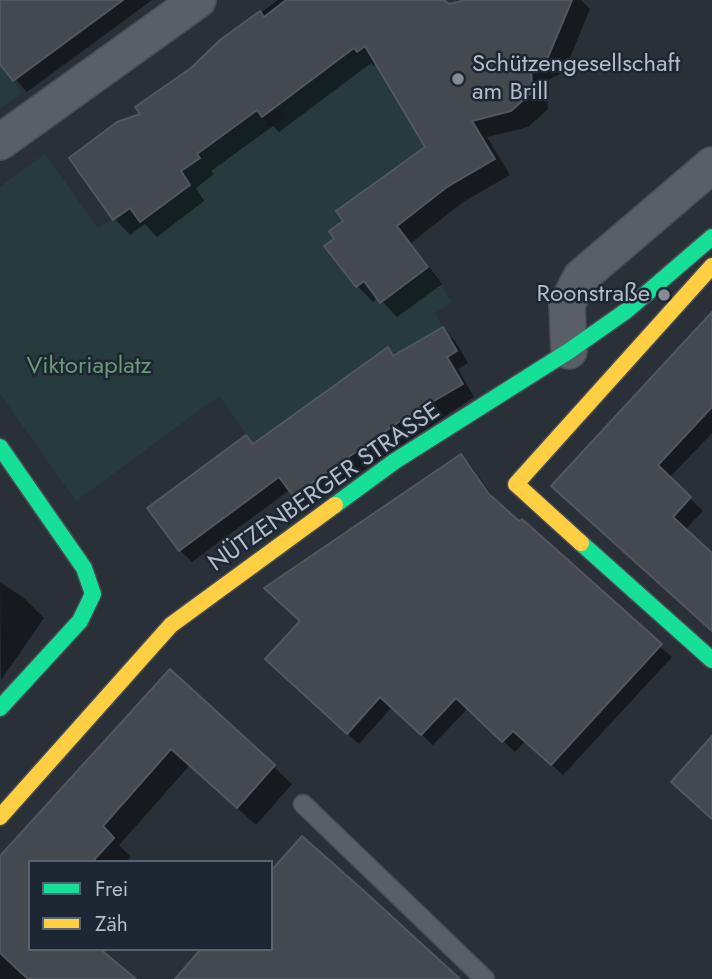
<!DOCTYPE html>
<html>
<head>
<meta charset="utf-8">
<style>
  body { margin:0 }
  #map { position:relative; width:712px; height:979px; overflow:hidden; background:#2a3038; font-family:Jost,sans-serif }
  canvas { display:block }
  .legend { position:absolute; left:28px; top:860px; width:245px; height:91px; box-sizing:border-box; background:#1d2633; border:2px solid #59626f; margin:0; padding:9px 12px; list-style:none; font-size:21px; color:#b4bcc9 }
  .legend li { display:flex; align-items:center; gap:14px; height:35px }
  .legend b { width:35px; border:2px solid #59626f }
</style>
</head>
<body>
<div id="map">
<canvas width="712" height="979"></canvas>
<ul class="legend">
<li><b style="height:9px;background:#16e098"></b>Frei</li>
<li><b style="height:9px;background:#ffcf43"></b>Zäh</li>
</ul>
</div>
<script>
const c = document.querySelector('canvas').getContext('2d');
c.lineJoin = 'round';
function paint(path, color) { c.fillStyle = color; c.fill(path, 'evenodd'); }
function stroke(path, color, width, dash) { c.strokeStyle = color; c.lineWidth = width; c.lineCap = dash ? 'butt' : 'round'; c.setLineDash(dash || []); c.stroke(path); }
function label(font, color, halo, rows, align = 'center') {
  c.font = font + ' Jost,sans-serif'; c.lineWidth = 5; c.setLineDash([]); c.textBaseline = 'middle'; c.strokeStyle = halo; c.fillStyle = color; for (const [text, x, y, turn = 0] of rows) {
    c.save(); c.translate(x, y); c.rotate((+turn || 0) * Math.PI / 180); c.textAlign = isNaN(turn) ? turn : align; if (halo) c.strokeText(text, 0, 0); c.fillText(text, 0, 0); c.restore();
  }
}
const green = new Path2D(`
  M374,39L373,59L425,147L336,211L343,221L329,231L334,239L325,246L355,287L364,281L380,302L428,267L452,302L435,313L443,327L393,356L388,348L368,359L373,368L348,386L343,379L323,392L328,399L256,447L219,396L76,501L0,394V187L45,154L98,228L130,208L140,222L158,209L149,197L199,158L193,149L234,127L257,110L271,128L285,118L274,103L327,69L334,50Z
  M0,64L22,93L0,109Z`);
const shadow = new Path2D(`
  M10,0H152L27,92L0,61V7Z
  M278,0H442L448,6L474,0H581L590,9L564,72L546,81L548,109L528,127L487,137L510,175L463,202L411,243L442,284L397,317L378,297L373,302L357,286L427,148L378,64L374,66L371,63L279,132L273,126L211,171L214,174L196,188L204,201L157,237L145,224L130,235L115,219L71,159L142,115L221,42Z
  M712,316V433L669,478L703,511L685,530L712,554V631L566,499Z
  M443,329L455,341L468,363L458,369L474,397L307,508L291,489L192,562L180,550L246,437L254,445L388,350L395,357Z
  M461,456L472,467L498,504L672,657L563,775L525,741L515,752L468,708L433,745L392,707L359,744L279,670Z
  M0,582L25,599L44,618L1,680Z
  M170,671L292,784L256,825L190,765L119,845L131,857L126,862H30V949L133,979H0V858Z`);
const building = new Path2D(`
  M0,0H123L13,81L0,64Z
  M286,0H444L449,4L466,0H572L548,57L531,65L532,92L511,111L472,121L495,159L447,187L397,226L428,267L380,303L364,281L356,287L324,246L334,239L329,231L343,221L336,211L425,147L365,46L357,52L354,48L262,117L257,110L197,154L200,158L181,171L190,185L140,222L130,208L113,220L69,158L117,122L140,114L135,107L191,68L220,40L260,11L264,17Z
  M712,312V407L658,465L691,497L673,517L712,553V631L551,486Z
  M443,327L457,351L447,357L463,384L403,419L293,496L279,477L179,551L147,508L246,435L253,444L388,347L393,356Z
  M461,454L489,494L519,521L522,519L662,644L551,765L513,731L502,742L456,698L421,735L380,697L347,734L265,659L300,621L264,588Z
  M170,669L275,765L237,808L171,749L103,826L114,838L92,862H30V949H100L136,979H28L0,953V856Z
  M712,736V819L671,782Z
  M302,836L364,891L460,979H175L201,949H271V871Z`);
const lane = new Path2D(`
  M303,804L485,979`);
const street = new Path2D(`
  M0,142L198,0
  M569,351L567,304L581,277L712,165`);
const fast = new Path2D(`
  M0,447L84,568L93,594L80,621L0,708
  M335,505L395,461L569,351L626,311L712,237
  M581,543L712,660`);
const slow = new Path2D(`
  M581,543L516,484L712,266
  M0,817L171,625L335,505`);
const markers = [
  [458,79,7,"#848b96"],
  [664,295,7,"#848b96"]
];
const poiNames = [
  ["Schützengesellschaft",472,65],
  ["am Brill",472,93],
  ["Roonstraße",650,295,"right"]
];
const parkNames = [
  ["Viktoriaplatz",89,367]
];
const streetNames = [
  ["NÜTZENBERGER STRASSE",325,488,-35]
];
paint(green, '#273a3e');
paint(shadow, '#0007');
paint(building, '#444950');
stroke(building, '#52575f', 2);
stroke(lane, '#484c53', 21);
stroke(street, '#484c53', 38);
stroke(fast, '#484c53', 19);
stroke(slow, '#484c53', 19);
stroke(lane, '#5a5e66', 18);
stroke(street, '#5a5e66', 35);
stroke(fast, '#16e098', 16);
stroke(slow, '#ffcf43', 16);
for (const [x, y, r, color] of markers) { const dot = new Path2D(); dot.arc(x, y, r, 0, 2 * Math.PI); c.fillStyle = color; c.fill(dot); stroke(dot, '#1d2633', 2.5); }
label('24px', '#b4bcc9', '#1d2633', poiNames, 'left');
label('24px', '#6b9a76', '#1d2633', parkNames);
label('24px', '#b4bcc9', '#1d2633', streetNames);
</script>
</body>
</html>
